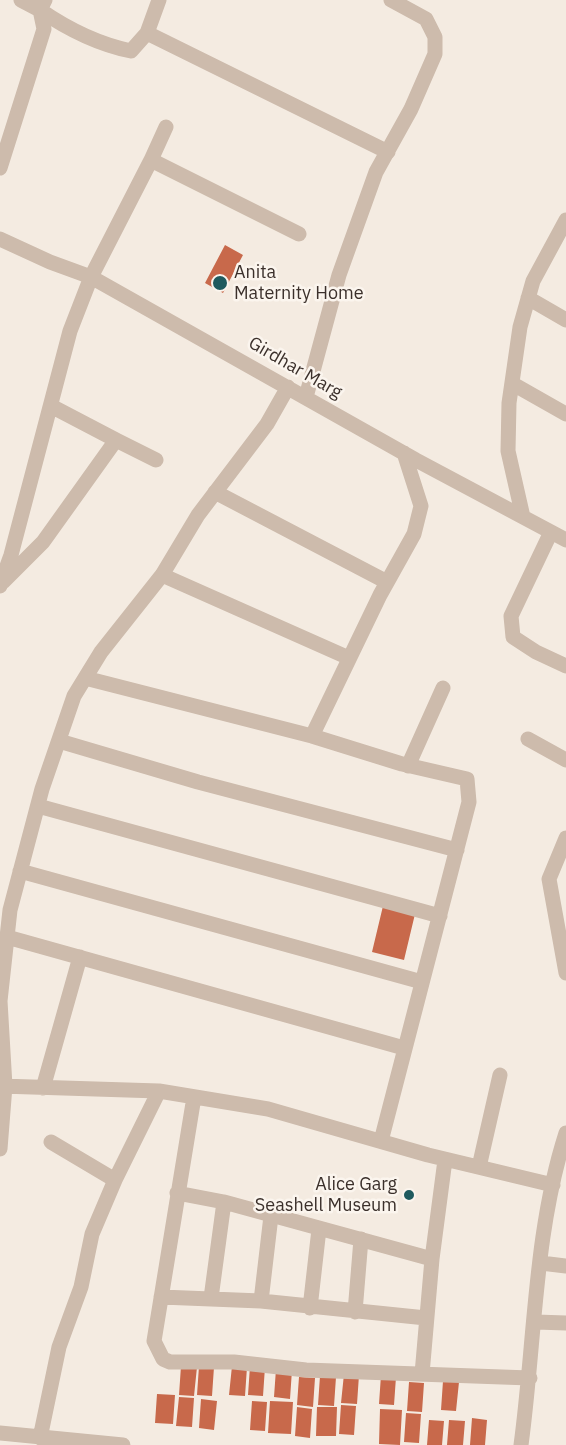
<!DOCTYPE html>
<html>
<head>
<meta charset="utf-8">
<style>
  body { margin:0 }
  canvas { display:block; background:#f4ebe1 }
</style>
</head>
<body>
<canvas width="566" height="1445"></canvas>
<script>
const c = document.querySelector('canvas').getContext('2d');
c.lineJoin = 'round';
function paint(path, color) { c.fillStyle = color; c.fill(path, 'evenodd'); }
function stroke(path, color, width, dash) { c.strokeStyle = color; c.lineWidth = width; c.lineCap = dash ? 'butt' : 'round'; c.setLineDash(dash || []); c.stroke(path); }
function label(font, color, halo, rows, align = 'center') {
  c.font = font + ' "IBM Plex Sans",sans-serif'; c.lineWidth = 5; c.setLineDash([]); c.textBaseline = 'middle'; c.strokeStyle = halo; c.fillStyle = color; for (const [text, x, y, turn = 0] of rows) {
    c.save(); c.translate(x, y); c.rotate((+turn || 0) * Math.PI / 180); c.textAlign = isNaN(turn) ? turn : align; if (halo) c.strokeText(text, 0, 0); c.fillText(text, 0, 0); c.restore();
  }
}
const building = new Path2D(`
  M225,245L243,255L223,293L205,283Z
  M383,906L415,914L404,960L372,952Z
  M181,1366L197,1367L194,1396L179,1395Z
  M199,1366L214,1367L212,1396L197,1395Z
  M232,1366L247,1367L245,1396L229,1395Z
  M250,1366L265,1367L263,1396L248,1395Z
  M276,1369L292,1370L290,1399L274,1397Z
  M344,1374L359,1375L357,1404L341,1403Z
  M381,1375L396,1377L394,1405L379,1404Z
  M320,1376L336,1377L334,1406L318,1405Z
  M299,1377L315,1378L313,1407L297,1405Z
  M443,1381L459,1382L456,1411L441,1410Z
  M409,1382L424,1383L422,1412L407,1411Z
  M157,1394L175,1395L173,1424L155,1423Z
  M179,1397L194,1398L192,1427L176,1426Z
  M201,1399L217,1401L214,1430L199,1428Z
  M252,1401L267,1402L265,1431L250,1430Z
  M270,1401L293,1402L291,1434L268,1433Z
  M341,1405L356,1406L354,1435L339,1434Z
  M297,1407L312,1409L310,1438L295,1436Z
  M317,1407H337L336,1436H316Z
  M380,1409L402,1410L400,1445L379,1444Z
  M406,1413L421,1414L419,1443L404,1442Z
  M472,1418L487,1420L485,1445H470Z
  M429,1420L444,1421L442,1445H427Z
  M449,1420L465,1421L463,1445H447Z`);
const minor = new Path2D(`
  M21,0L40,10L45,0
  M40,10C69,30 97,44 131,51L147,33L159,0
  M147,33L388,152
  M151,160L166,127
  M0,168L44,29L40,10
  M0,239L50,262L91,277L416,460L566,540
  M528,298L566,320
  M513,384L566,414
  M306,397L339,275L376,172L411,109L435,54V37L426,19L391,0
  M116,440L156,460
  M215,492L387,582
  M523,517L508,451L509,403L520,327L533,281L566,220
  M551,532L511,616L513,637L536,652L566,666
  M162,575L349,658
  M3,582L43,542L116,440L51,406
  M0,586L11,555L70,331L91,277L151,160L299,234
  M85,678L312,736L402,764L467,779L469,802L381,1141
  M312,736L380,595L414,534L421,506L404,453
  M528,739L566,760
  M59,741L198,782L457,850
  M408,766L443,688
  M38,806L440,916
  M566,838L549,879L566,973
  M20,871L422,982
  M7,937L404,1048
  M0,1086L159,1091L268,1109L428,1155L553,1185
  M43,1088L80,957
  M194,1097L154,1341L163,1359L170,1362H234L306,1370L530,1378
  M51,1142L115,1180
  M0,1149L5,1086L0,1001L10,910L42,789L74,696L101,652L162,575L198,515L267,424L288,387
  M479,1167L500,1075
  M177,1193L224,1202L432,1259
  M541,1263L566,1266
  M161,1297L261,1301L426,1318
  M211,1298L224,1202
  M261,1301L271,1216
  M310,1308L319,1229
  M355,1312L361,1239
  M536,1322L566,1323
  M422,1374L432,1259L445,1160
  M0,1433L123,1445
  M40,1438L59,1347L81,1287L92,1234L115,1180L159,1091
  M521,1445C535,1342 534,1232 566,1133`);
const markers = [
  [220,283,8,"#1f5a5e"],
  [409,1195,6,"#1f5a5e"]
];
const poiNames = [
  ["Anita",234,273],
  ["Maternity Home",234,294],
  ["Alice Garg",397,1185,"right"],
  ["Seashell Museum",397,1206,"right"]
];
const streetNames = [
  ["Girdhar Marg",295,368,30]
];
paint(building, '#c8694b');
stroke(minor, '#cdbbac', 15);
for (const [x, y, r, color] of markers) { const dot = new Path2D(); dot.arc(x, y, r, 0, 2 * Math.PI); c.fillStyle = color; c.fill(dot); stroke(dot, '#fbf5ee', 2); }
label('18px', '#3b302b', '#fbf5ee', poiNames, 'left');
label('18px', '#3b302b', '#fbf5ee', streetNames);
</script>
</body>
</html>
